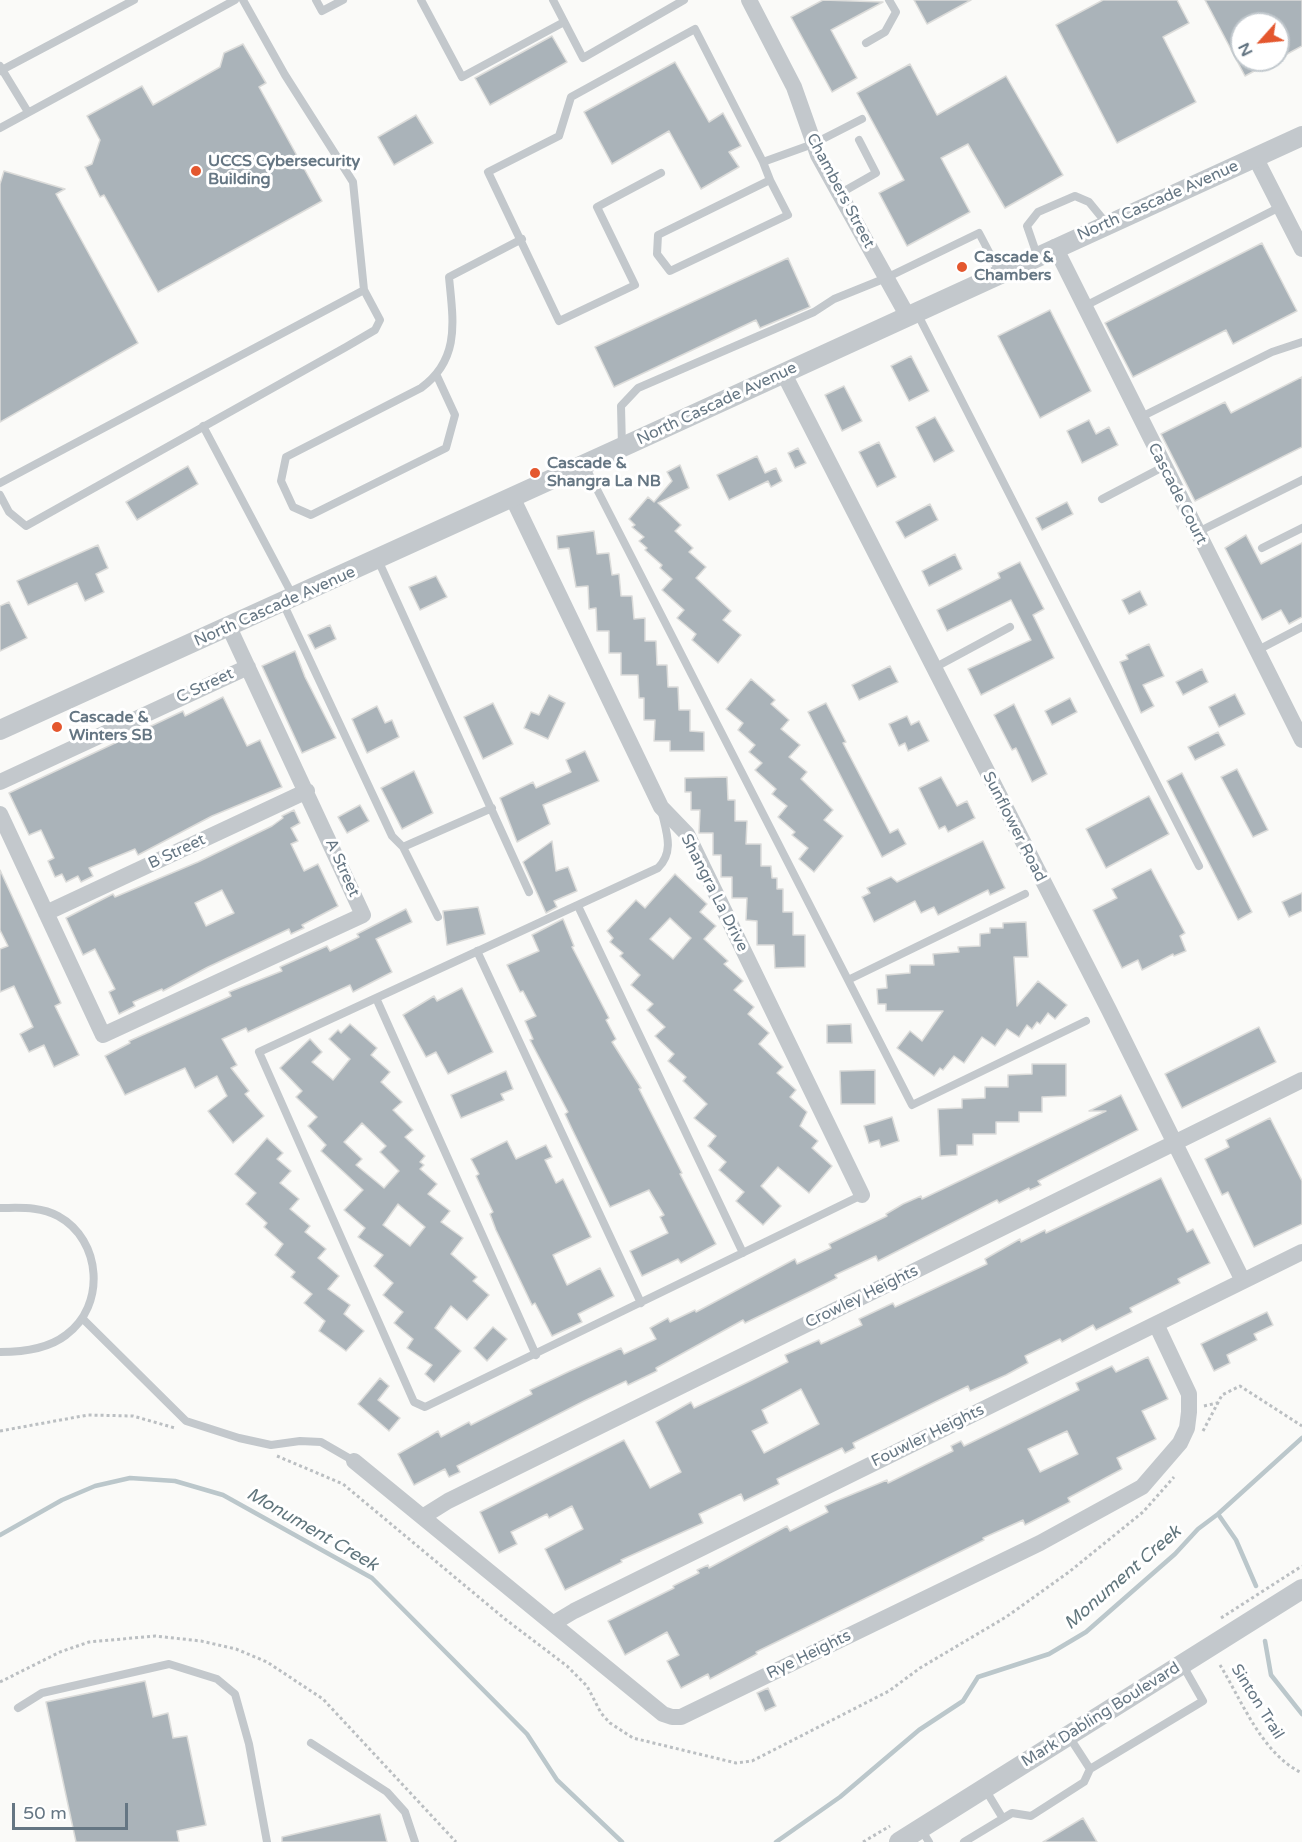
<!DOCTYPE html>
<html>
<head>
<meta charset="utf-8">
<style>
  body { margin:0 }
  #map { position:relative; width:1302px; height:1842px; overflow:hidden; background:#fafaf8; font-family:"Varela Round",sans-serif }
  canvas { display:block }
  .north { position:absolute; left:1230px; top:12px; width:60px; height:60px; box-sizing:border-box; background:#fff; border:2px solid #c1c8cd; border-radius:50%; rotate:243deg; font-size:16px; font-weight:700; line-height:24px; text-align:center; color:#657683 }
  .north::after { content:''; display:block; margin:auto; width:21px; height:27px; background:#e4572e; clip-path:polygon(50% 0,100% 100%,50% 72%,0 100%) }
  .scale { position:absolute; left:12px; top:1803px; width:116px; height:27px; box-sizing:border-box; border:3px solid #657683; border-top:0; padding-left:8px; font-size:18px; line-height:21px; white-space:nowrap; color:#657683; -webkit-text-stroke:4px #fff; paint-order:stroke }
</style>
</head>
<body>
<div id="map">
<canvas width="1302" height="1842"></canvas>
<div class="north">N</div>
<div class="scale">50 m</div>
</div>
<script>
const c = document.querySelector('canvas').getContext('2d');
c.lineJoin = 'round';
function stroke(path, color, width, dash) { c.strokeStyle = color; c.lineWidth = width; c.lineCap = dash ? 'butt' : 'round'; c.setLineDash(dash || []); c.stroke(path); }
function paint(path, color) { c.fillStyle = color; c.fill(path, 'evenodd'); }
function label(font, color, halo, rows, align = 'center') {
  c.font = font + ' "Varela Round",sans-serif'; c.lineWidth = 6; c.setLineDash([]); c.textBaseline = 'middle'; c.strokeStyle = halo; c.fillStyle = color; for (const [text, x, y, turn = 0] of rows) {
    c.save(); c.translate(x, y); c.rotate((+turn || 0) * Math.PI / 180); c.textAlign = isNaN(turn) ? turn : align; if (halo) c.strokeText(text, 0, 0); c.fillText(text, 0, 0); c.restore();
  }
}
const stream = new Path2D(`
  M1218,1514L1236,1540L1256,1586
  M0,1535L62,1500L95,1486L130,1478L175,1481L223,1495L372,1578L527,1734L557,1780L622,1842
  M1265,1641L1271,1675L1302,1714
  M776,1842L840,1797L919,1730L963,1701L978,1677L1049,1654L1086,1632L1175,1554L1198,1529L1218,1514L1302,1438`);
const building = new Path2D(`
  M823,0L883,2L831,30L857,78L832,92L791,17Z
  M914,0H971L927,24Z
  M1103,0H1177L1189,23L1163,37L1196,102L1117,143L1056,25Z
  M1205,0H1302V46L1278,59V24H1242V60H1275L1245,76Z
  M552,36L567,62L490,105L475,78Z
  M243,44L266,83L259,87L322,201L158,292L104,195L100,197L85,167L92,164L100,140L87,116L142,86L153,105L220,67L224,53Z
  M675,62L709,122L723,113L741,146L729,152L739,167L701,189L669,131L612,164L584,112Z
  M910,64L937,115L1006,76L1063,175L1005,208L968,144L941,158L970,212L907,246L879,193L904,180L857,93Z
  M416,115L433,143L394,165L378,137Z
  M4,171L65,189L56,194L138,343L0,422V184Z
  M1262,243L1297,311L1233,344L1226,330L1133,377L1105,323Z
  M788,258L810,307L760,328L756,320L614,387L595,347Z
  M1050,310L1091,391L1040,418L998,336Z
  M911,356L929,391L909,401L891,366Z
  M1302,377V447L1195,501L1161,434L1225,402L1231,413Z
  M844,386L862,421L842,431L825,395Z
  M935,417L954,451L934,462L916,427Z
  M1089,420L1096,434L1109,427L1118,445L1082,463L1067,431Z
  M879,442L896,477L877,487L859,452Z
  M798,448L806,463L795,468L788,453Z
  M757,456L765,473L776,468L782,481L771,487L768,481L729,500L717,475Z
  M680,465L689,488L658,503L681,525L675,531L693,548L689,552L706,567L696,578L731,611L723,620L741,635L718,663L692,640L696,634L677,618L684,610L662,590L672,579L660,568L662,565L645,550L647,548L639,541L644,537L632,527L635,525L629,519L648,497L654,502L672,481L667,472Z
  M188,466L198,484L137,520L126,502Z
  M1067,502L1073,514L1042,530L1036,518Z
  M930,504L938,520L905,538L896,522Z
  M594,531L597,554L609,553L612,575L619,574L621,596H632L634,619L645,618V641H656L657,665H667L668,687H678L679,710H690V731L704,732V751H670V741H654L655,720H644V698H639L638,675H621V653H609V631H597L596,608L589,609L588,586L576,587L569,548L558,549L557,536Z
  M1246,535L1261,564L1302,543V617L1289,624L1281,610L1262,620L1225,548Z
  M98,545L108,568L96,574L104,592L85,601L77,583L28,605L17,581Z
  M955,554L962,569L929,586L922,571Z
  M1020,562L1044,609L1033,615L1054,658L981,695L968,669L1031,640L1011,600L947,631L937,610L1000,578L998,573Z
  M436,576L447,597L420,610L409,587Z
  M1140,591L1147,605L1129,614L1122,600Z
  M9,602L27,638L0,651V606Z
  M330,625L336,639L315,649L308,635Z
  M1149,644L1164,676L1143,685L1154,706L1141,713L1120,662L1128,659L1126,655Z
  M295,651L305,677L336,738L302,753L262,666Z
  M890,666L898,682L859,700L852,685Z
  M1202,669L1208,682L1183,695L1176,682Z
  M751,679L775,700L771,704L789,720L781,729L800,745L789,757L807,772L801,779L833,810L824,820L843,836L814,872L799,859L808,848L792,835L795,832L778,817L787,806L772,794L776,789L755,770L762,763L749,752L755,745L738,730L743,723L726,709Z
  M1235,694L1245,714L1219,727L1209,707Z
  M549,695L565,703L548,739L524,728L531,712L539,715Z
  M223,697L247,746L260,740L282,787L212,816L138,855L135,849L89,868L93,876L81,882L78,876L66,882L62,874L55,877L48,861L54,858L41,830L29,835L9,793L183,711L185,716Z
  M1070,698L1077,712L1052,725L1045,711Z
  M493,703L513,744L483,759L464,717Z
  M826,703L846,742L843,743L890,833L898,829L906,844L882,857L808,712Z
  M1014,704L1047,774L1032,782L1016,748L1012,750L994,715Z
  M377,706L385,723L392,720L399,737L367,753L352,719Z
  M907,716L911,725L919,721L929,741L908,751L905,743L899,746L889,724Z
  M1218,732L1225,745L1195,760L1188,747Z
  M585,751L599,781L543,805L550,824L517,842L500,798L533,782L536,788L571,772L566,760Z
  M1237,769L1268,830L1253,837L1221,777Z
  M414,771L433,813L402,829L381,788Z
  M1182,773L1252,912L1238,920L1167,781Z
  M727,777L728,800H735V821H747L746,844H761V866H771L772,878H777V889H783V912H793V935H805V967L775,968L774,945H757V921L746,920L747,898H732V877H721V855H713V833H699L700,810H691V792H685V778Z
  M941,777L957,806L967,801L975,818L948,832L945,826L939,829L919,788Z
  M1149,796L1169,834L1106,868L1086,829Z
  M360,805L369,821L347,833L338,817Z
  M294,810L300,823L291,828L298,841L291,844L304,871L318,864L338,906L302,925L304,928L291,934L289,929L208,967L163,991L162,989L133,1002L135,1006L119,1014L109,992L115,989L95,949L83,955L66,918L113,894L115,897L198,862L272,826L283,818L282,816ZM222,890L234,913L206,926L195,903Z
  M552,841L556,871L568,867L577,891L554,901L557,907L546,913L523,862Z
  M983,841L1005,888L990,895L988,890L938,915L934,907L921,913L915,901L874,922L862,897L870,893L867,888L891,877L897,882Z
  M1151,869L1185,933L1180,936L1186,951L1174,956L1173,954L1142,970L1138,960L1122,968L1093,910L1117,898L1112,889Z
  M0,870L61,1003L55,1006L79,1055L54,1067L44,1045L29,1052L20,1034L33,1027L14,986L0,992V949L8,946L0,930Z
  M675,874L707,904L700,912L716,926L704,939L728,961L724,964L743,981L734,990L754,1007L748,1014L769,1033L759,1044L783,1067L777,1073L796,1090L790,1097L807,1112L800,1126L818,1141L812,1148L832,1166L809,1193L778,1167L761,1186L781,1206L763,1225L736,1201L744,1192L719,1170L726,1162L708,1146L716,1136L694,1118L707,1104L683,1081L686,1077L668,1061L674,1054L655,1036L665,1027L647,1010L653,1004L631,985L640,975L620,956L623,953L610,942L613,938L607,931L636,900L645,908ZM670,918L691,938L673,959L650,939Z
  M1302,893V911L1289,917L1282,902Z
  M478,907L485,934L447,945L443,911Z
  M406,909L412,922L376,939L392,972L353,992L350,985L248,1032L246,1028L222,1039L237,1065L231,1068L249,1091L245,1094L264,1116L233,1143L208,1111L227,1096L217,1076L195,1088L185,1068L125,1095L105,1056L130,1043L129,1041L231,996L229,992L282,971L280,967L327,946L330,951L359,937L357,934Z
  M563,919L574,946L572,947L609,1018L606,1020L616,1039L612,1042L641,1088L639,1089L682,1173L680,1174L716,1244L681,1263L678,1259L642,1276L630,1251L668,1233L660,1217L664,1215L649,1190L610,1207L573,1131L565,1114L568,1112L530,1040L533,1039L525,1021L536,1016L523,991L520,992L507,965L539,951L532,935Z
  M1026,922L1028,957H1014L1017,1006L1038,981L1067,1005L1055,1019L1048,1013L1040,1024L1037,1022L1032,1029L1027,1025L1019,1037L1007,1029L995,1046L982,1037L964,1063L954,1056L943,1070L940,1068L934,1076L897,1048L910,1031L922,1041L943,1011H886V1004H878L877,989L887,988L886,975L910,973V965H934L933,954L959,952L958,947L980,946V934L990,933V928H1003V923Z
  M462,988L493,1052L448,1074L436,1052L426,1057L403,1015L434,996L437,1001Z
  M350,1024L377,1048L371,1055L390,1072L381,1082L402,1102L393,1110L413,1130L405,1137L425,1156L420,1162L424,1165L420,1169L437,1184L428,1194L450,1211L441,1222L463,1238L451,1254L477,1277L473,1281L489,1295L467,1320L451,1306L435,1328L461,1351L434,1382L425,1374L432,1365L407,1348L413,1339L394,1323L403,1312L383,1295L393,1283L374,1266L383,1255L358,1237L365,1228L344,1210L363,1190L321,1151L326,1145L308,1126L317,1117L296,1097L302,1091L280,1068L310,1039L322,1052L312,1062L333,1080L350,1059L329,1039L338,1030L341,1033ZM362,1123L386,1146L380,1152L399,1171L384,1188L356,1165L362,1159L344,1142ZM398,1204L425,1227L410,1246L383,1225Z
  M851,1024L852,1043H827V1025Z
  M1259,1027L1276,1062L1182,1108L1165,1074Z
  M1032,1064H1066V1096L1042,1097V1112H1019V1122H996V1134H973V1145H957V1155L940,1156L938,1109L962,1108V1099L985,1098V1087H1008V1075L1032,1074Z
  M875,1070V1104H841L840,1071Z
  M506,1071L513,1089L501,1094L504,1100L461,1118L451,1095Z
  M1121,1095L1138,1130L1038,1181L1041,1185L1030,1190L1029,1188L999,1203L997,1200L878,1261L876,1256L835,1275L837,1278L811,1291L745,1323L743,1320L656,1368L657,1371L628,1385L626,1381L584,1401L457,1466L460,1472L449,1477L445,1469L414,1485L398,1454L428,1437L438,1431L441,1437L469,1422L471,1425L532,1394L530,1390L570,1371L621,1348L624,1354L656,1339L650,1328L668,1318L670,1322L695,1310L696,1312L795,1259L797,1264L831,1248L829,1244L887,1216L886,1214L903,1204L921,1196L922,1199L1106,1111H1089Z
  M892,1117L899,1141L881,1147L879,1140L869,1143L864,1126Z
  M1270,1118L1302,1181V1224L1254,1247L1228,1192L1222,1195L1205,1159L1229,1147L1226,1140Z
  M267,1138L283,1153L277,1159L291,1171L280,1183L299,1199L290,1209L310,1226L305,1232L326,1249L318,1258L339,1276L328,1289L350,1305L344,1314L364,1331L346,1351L319,1331L325,1321L304,1303L312,1294L291,1277L295,1272L275,1255L283,1244L264,1227L267,1223L246,1204L256,1193L235,1174Z
  M507,1141L516,1159L546,1145L552,1157L545,1160L556,1183L563,1179L591,1237L553,1255L567,1285L600,1268L614,1296L578,1314L582,1322L552,1336L535,1303L532,1305L496,1230L490,1214L493,1212L476,1176L479,1174L471,1159Z
  M1161,1178L1187,1232L1193,1229L1210,1263L1178,1279L1180,1283L1130,1308L1132,1312L1096,1330L1093,1325L1062,1342L1060,1339L1025,1356L1028,1363L1006,1375L970,1391L968,1386L935,1402L853,1443L855,1448L845,1453L842,1448L777,1479L779,1484L744,1501L741,1494L699,1514L703,1523L621,1560L622,1562L565,1590L545,1549L583,1529L572,1506L549,1518L547,1514L511,1532L517,1544L499,1553L480,1512L624,1440L650,1488L681,1472L656,1422L691,1402L694,1408L748,1382L788,1362L785,1355L819,1340L821,1344L862,1325L859,1319L893,1303L895,1307L987,1264L985,1259L1020,1239L1021,1242L1045,1230L1046,1233ZM801,1389L819,1424L764,1453L752,1431L768,1423L762,1410Z
  M1267,1312L1273,1325L1254,1334L1257,1340L1227,1355L1230,1363L1214,1371L1201,1344Z
  M493,1327L507,1339L487,1361L474,1348Z
  M1148,1357L1168,1399L1142,1411L1156,1439L1117,1458L1122,1469L1068,1498L1070,1502L1025,1525L1023,1520L983,1538L984,1540L756,1652L757,1654L710,1679L708,1674L681,1688L667,1661L679,1655L667,1632L625,1655L608,1621L674,1588L673,1586L699,1573L697,1570L708,1565L709,1568L787,1526L790,1531L828,1512L825,1506L836,1501L887,1480L888,1483L953,1451L951,1446L961,1441L964,1446L1079,1390L1076,1383L1112,1366L1116,1372ZM1067,1431L1078,1454L1040,1472L1028,1449Z
  M380,1378L389,1386L378,1400L400,1418L389,1431L358,1404Z
  M145,1681L153,1717L168,1713L173,1738L187,1736L206,1825L177,1831L179,1842H76L46,1702Z
  M768,1688L776,1706L765,1711L757,1693Z
  M380,1814L387,1842H282V1837Z
  M1083,1818L1097,1842H1043Z`);
const path = new Path2D(`
  M1204,1406L1217,1403
  M0,1431L88,1415L133,1416L175,1428
  M1203,1431L1222,1395L1240,1386L1302,1426
  M277,1456L343,1484L505,1619L567,1666L587,1686L601,1713L610,1723L633,1738L736,1763L752,1761L889,1691L920,1668L1006,1617L1069,1572L1143,1512L1174,1477
  M1221,1618L1302,1566
  M1220,1665C1242,1701 1262,1754 1302,1773
  M0,1682L60,1652L89,1642L155,1636L201,1641L236,1649L267,1662L323,1699L456,1842
  M863,1842L890,1826`);
const service = new Path2D(`
  M316,0L322,11L343,0
  M421,0L462,77L564,22
  M553,0L583,58L684,0
  M866,43L885,32L896,12L889,0
  M0,66L28,112
  M0,71L134,0
  M0,128L235,0
  M763,162L770,180L658,235L657,254L670,271L788,215L770,180
  M661,173L597,207L635,285L559,321L488,172L559,136L571,97L695,29L763,162L813,144L862,119
  M839,194L876,173L859,140
  M1037,255L1027,226L1038,212L1075,196L1089,202L1107,224
  M1083,307L1280,207
  M916,311L1199,866
  M437,376L455,415L446,448L311,515L293,507L281,481L286,457L421,388C461,359 453,320 449,277L522,239
  M1139,418L1272,352L1302,342
  M203,426L294,598
  M622,447L621,406L638,388L814,312L834,299L886,278L979,233L1000,273
  M585,466L912,1105L1086,1021
  M0,483L364,290
  M0,495L9,512L26,526L346,347L375,330L380,320L364,290L353,182L285,75L243,0
  M1102,499L1163,467
  M1196,533L1302,480
  M1262,548L1302,528
  M378,560L529,892
  M283,603L392,836L403,847L438,917
  M1256,651L1302,627
  M934,668L1010,627
  M662,813C667,834 674,852 658,868L259,1052L414,1402L425,1407L862,1195
  M403,847L492,808
  M578,906L743,1253
  M477,951L641,1303
  M848,980L1025,894
  M376,998L536,1355
  M0,1208C20,1208 40,1206 58,1216C102,1240 106,1306 66,1335C48,1349 22,1352 0,1352
  M83,1319L186,1421L239,1438L271,1445L300,1441L321,1442L354,1461
  M18,1708L42,1693L169,1664L217,1679L235,1694L249,1744L267,1842
  M1068,1735L1090,1769
  M311,1743L387,1792L405,1812L415,1842
  M985,1789L1002,1817
  M921,1829L929,1842
  M964,1842L1012,1813L1031,1816L1084,1782L1090,1769L1203,1701L1182,1664`);
const minor = new Path2D(`
  M749,0L794,87L818,155L907,315
  M1255,157L1302,249
  M1055,247L1302,740
  M784,374L1109,1010L1243,1281
  M513,499L661,807L687,834L862,1195
  M0,782L248,667
  M0,814L103,1035L363,915L229,627
  M46,913L307,791
  M354,1461L663,1714L672,1717H681L1040,1543L1142,1487L1180,1443L1187,1428L1189,1412V1394L1156,1324
  M424,1516L448,1501L1302,1080
  M554,1623L574,1611L1302,1252`);
const tertiary = new Path2D(`
  M0,730C435,535 868,333 1302,136
  M899,1842L1302,1589`);
const markers = [
  [196,171,6,"#e4572e"],
  [962,267,6,"#e4572e"],
  [535,473,6,"#e4572e"],
  [57,727,6,"#e4572e"]
];
const poiNames = [
  ["UCCS Cybersecurity",208,162],
  ["Building",208,180],
  ["Cascade &",974,258],
  ["Chambers",974,276],
  ["Cascade &",547,464],
  ["Shangra La NB",547,482],
  ["Cascade &",69,718],
  ["Winters SB",69,736]
];
const streetNames = [
  ["Chambers Street",840,191,62],
  ["North Cascade Avenue",1158,201,-24],
  ["North Cascade Avenue",717,404,-25],
  ["Cascade Court",1177,494,63],
  ["North Cascade Avenue",275,607,-24],
  ["C Street",205,686,-25],
  ["Sunflower Road",1014,827,63],
  ["B Street",177,852,-25],
  ["A Street",342,868,66],
  ["Shangra La Drive",714,893,63],
  ["Crowley Heights",862,1297,-26],
  ["Fouwler Heights",928,1436,-26],
  ["Rye Heights",809,1655,-26],
  ["Sinton Trail",1257,1702,58],
  ["Mark Dabling Boulevard",1101,1715,-32]
];
const waterNames = [
  ["Monument Creek",312,1530,30],
  ["Monument Creek",1123,1578,-41]
];
stroke(stream, '#bbc7cb', 4.5);
paint(building, '#aab3b9');
stroke(building, '#dcdcda', 1.5);
stroke(path, '#bbbfc2', 3, [3, 3]);
stroke(service, '#c3c8cc', 8);
stroke(minor, '#c3c8cc', 16);
stroke(tertiary, '#c3c8cc', 20);
for (const [x, y, r, color] of markers) { const dot = new Path2D(); dot.arc(x, y, r, 0, 2 * Math.PI); c.fillStyle = color; c.fill(dot); stroke(dot, '#fff', 2); }
label('bold 16px', '#657683', '#fff', poiNames, 'left');
label('16px', '#657683', '#fff', streetNames);
label('italic 18px', '#60757c', '#fff', waterNames);
</script>
</body>
</html>
